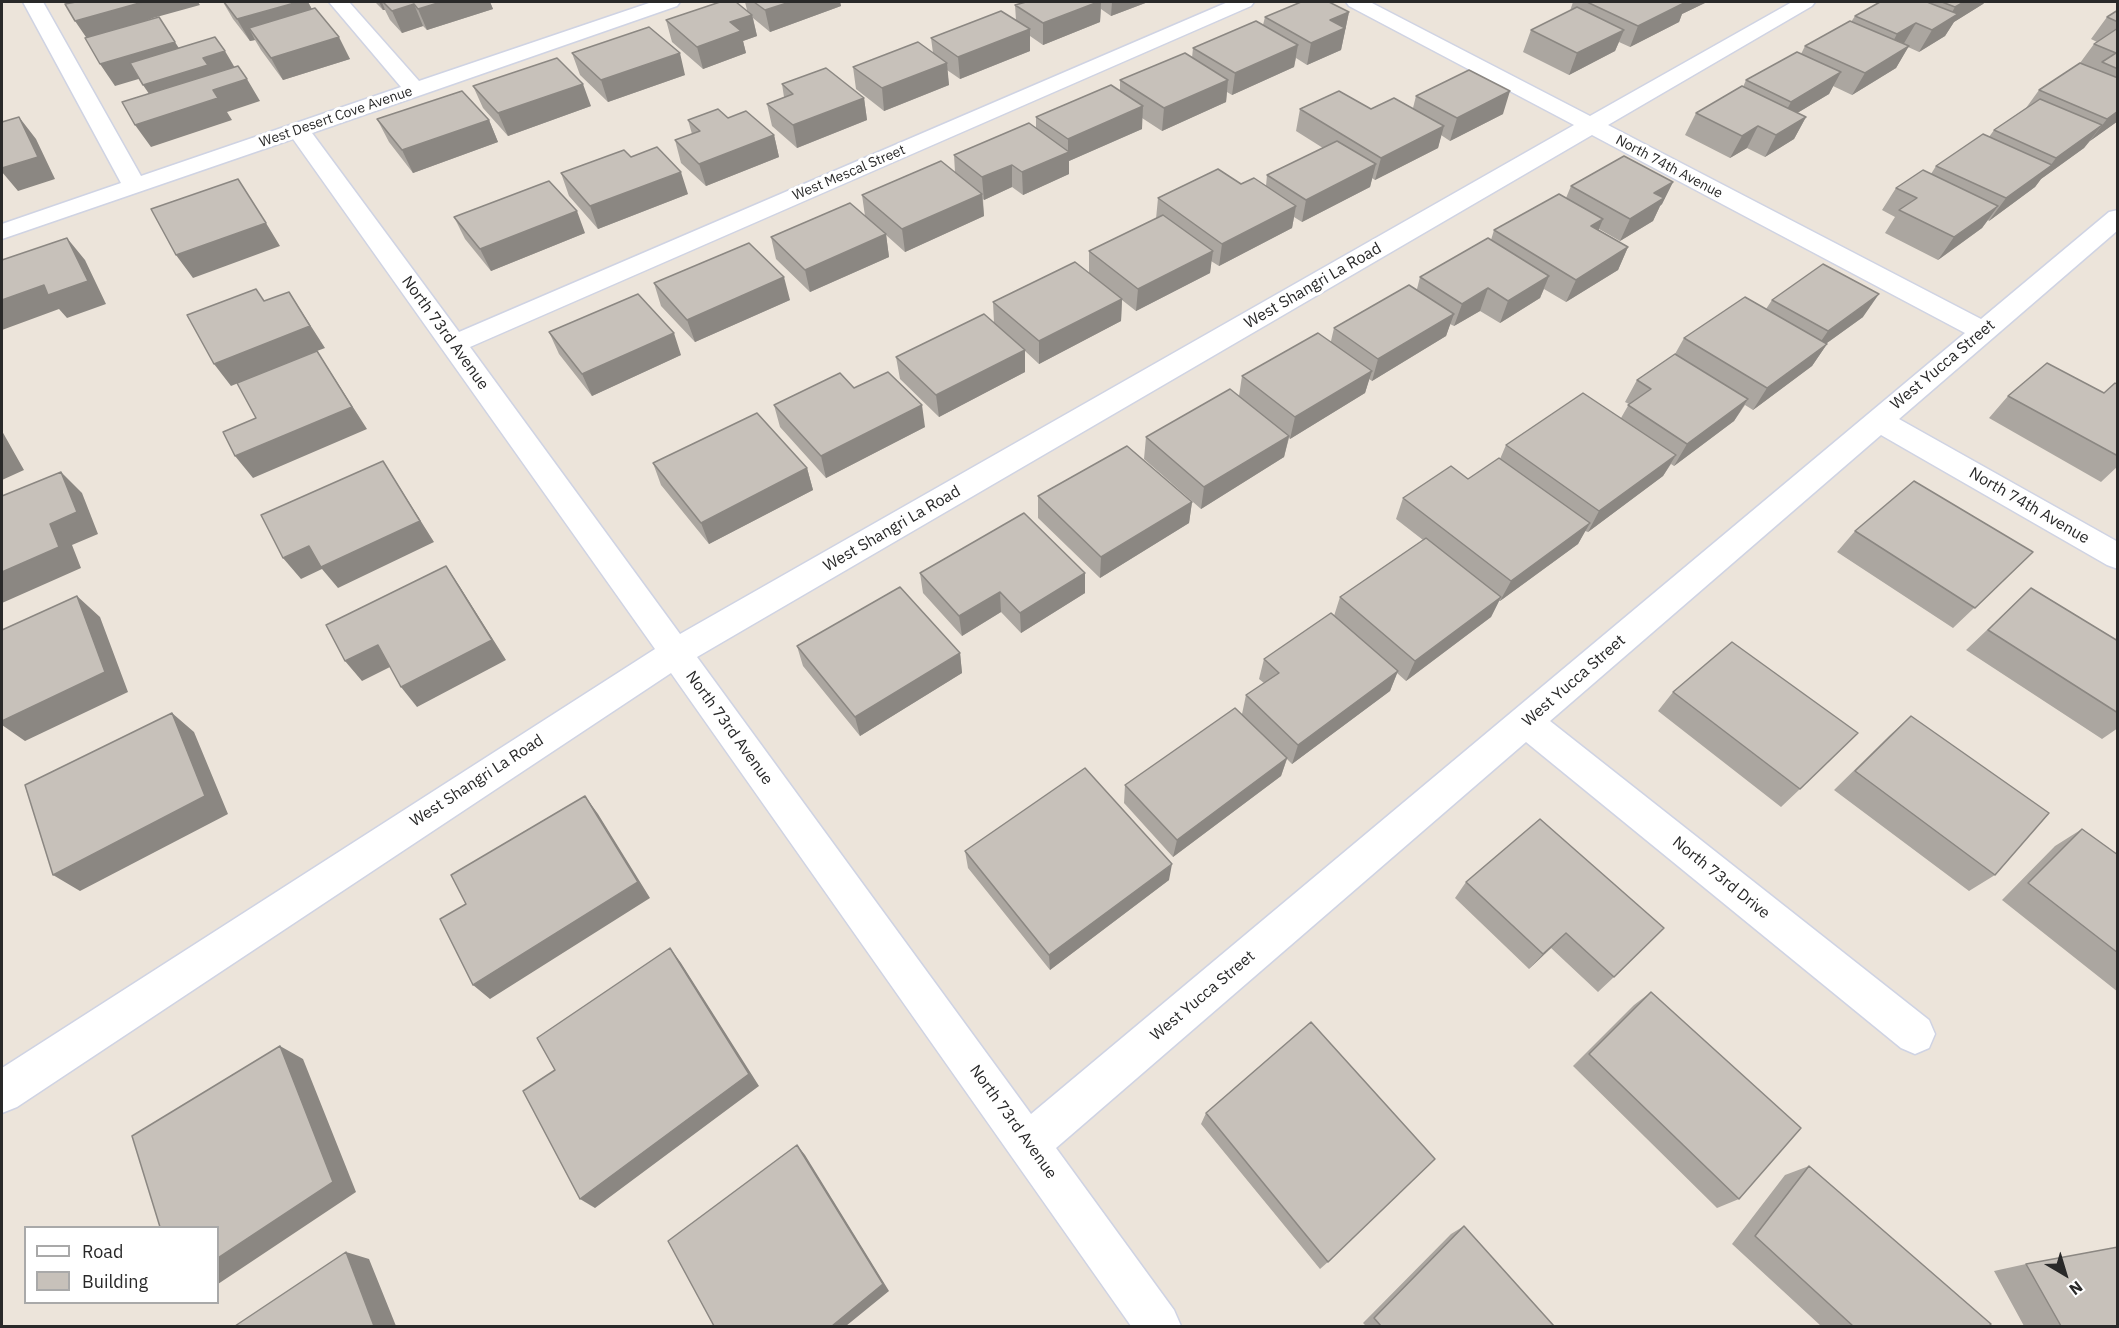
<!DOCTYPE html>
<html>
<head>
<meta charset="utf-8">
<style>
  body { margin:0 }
  #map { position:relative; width:2119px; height:1328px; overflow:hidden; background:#ece4da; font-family:"IBM Plex Sans",sans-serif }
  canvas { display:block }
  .frame { position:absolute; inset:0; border:3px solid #292929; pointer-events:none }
  .legend { position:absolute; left:24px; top:1226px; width:195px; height:78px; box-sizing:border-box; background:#fff; border:2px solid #a9a9a9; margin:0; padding:8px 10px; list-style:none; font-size:18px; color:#292929 }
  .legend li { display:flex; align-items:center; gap:12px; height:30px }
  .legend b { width:30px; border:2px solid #a9a9a9 }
  .north { position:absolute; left:2035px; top:1244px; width:60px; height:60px; -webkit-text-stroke:4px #fff; paint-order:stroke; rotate:142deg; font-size:16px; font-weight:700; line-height:24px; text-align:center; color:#292929 }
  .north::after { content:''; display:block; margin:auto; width:21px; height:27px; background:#292929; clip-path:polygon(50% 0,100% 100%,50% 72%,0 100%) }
</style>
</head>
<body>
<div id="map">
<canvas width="2119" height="1328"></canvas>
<div class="frame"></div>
<ul class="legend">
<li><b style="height:8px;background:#fff"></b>Road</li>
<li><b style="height:16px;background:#c7c1ba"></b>Building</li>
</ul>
<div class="north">N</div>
</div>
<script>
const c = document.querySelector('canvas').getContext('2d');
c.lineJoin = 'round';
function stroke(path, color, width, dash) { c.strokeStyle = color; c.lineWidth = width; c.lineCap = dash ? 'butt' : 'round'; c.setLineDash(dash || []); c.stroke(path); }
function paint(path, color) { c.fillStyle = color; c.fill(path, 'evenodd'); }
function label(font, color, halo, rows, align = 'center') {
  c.font = font + ' "IBM Plex Sans",sans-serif'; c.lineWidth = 6; c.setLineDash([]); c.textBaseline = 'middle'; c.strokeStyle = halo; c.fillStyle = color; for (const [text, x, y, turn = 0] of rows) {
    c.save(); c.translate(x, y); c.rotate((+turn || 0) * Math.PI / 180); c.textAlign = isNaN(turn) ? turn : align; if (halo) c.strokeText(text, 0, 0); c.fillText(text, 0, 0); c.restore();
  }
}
const minor = new Path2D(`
  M23,2H43L141,176L401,87L329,2H349L419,81L652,2H680L677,6L312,133L459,332L1228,2H1254L1251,6L470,347L680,634L1574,125L1349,6L1346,2H1370L1590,116L1792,2H1815L1812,6L1608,125L1981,319L2109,212L2118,210V230L1899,419L2118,542V569L2107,565L1881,435L1550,721L1929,1020L1935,1034L1929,1048L1915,1054L1901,1048L1526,742L1056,1148L1174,1310L1181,1326H1131L671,673L17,1107L2,1113V1068L655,649L293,139L2,239V224L121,183ZM1592,135L1965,333L1031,1114L697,657Z`);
const wall = new Path2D(`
  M223,2H308L312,9L350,59L283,80L261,50L255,40L250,41L233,19Z
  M375,2H490L493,9L427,30L423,26L402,33L390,20L385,10H383Z
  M745,2H840L841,6L770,32L753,18L757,36L743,41L746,53L703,69L672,42L666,20L747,10Z
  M1022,2H1148L1111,16L1101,9L1100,22L1043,45L1030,36V51L960,79L947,70L949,85L884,111L856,89L853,67L933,53L931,38L1016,20L1015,5L1022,3Z
  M1573,2H1707L1682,14L1679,22L1630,47L1619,42L1615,51L1569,75L1523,52L1531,30L1570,11Z
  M1880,2H1985L1983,4L1954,22L1945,36L1919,52L1908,47L1896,68L1852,95L1833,86L1829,94L1797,113L1806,117L1794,139L1765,157L1747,148L1730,158L1685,135L1696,113L1743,87L1746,80L1801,54L1805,46L1851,22L1855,16Z
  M2118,10V121L2090,141L2084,148L2041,179L2035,187L1989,221L1988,220L1982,228L1938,260L1885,233L1895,217L1882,210L1896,188L1931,174L1936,166L1989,137L1994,130L2026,108L2039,90L2080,63L2094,44L2097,42L2091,39L2107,17Z
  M1349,12L1341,50L1307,65L1296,58L1294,67L1232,95L1227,92L1226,102L1162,131L1142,118V129L1069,161V174L1023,195L1012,187L984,200L983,199L984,216L905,252L886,235L889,257L810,292L776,259L771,237L865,216L862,195L955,172L954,155L1036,128V117L1120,91V80L1192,58L1193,48L1263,25L1265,17Z
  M572,53L685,75L608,102L580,75Z
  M782,84L864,98L867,120L797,148L772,126L767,104L784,97Z
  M473,86L591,106L508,136L483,108Z
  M1416,96L1503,114L1450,141L1441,135L1438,148L1375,180L1372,178L1370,187L1302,222L1294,217L1292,228L1219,266L1211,261L1210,273L1136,311L1122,300L1121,321L1039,364L1025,351V372L939,417L900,379L896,357L994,323L993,302L1089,273V251L1156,219L1158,198L1241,184L1266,186L1267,175L1323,148L1296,131L1300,109L1413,108Z
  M728,118L774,135L779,157L706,186L681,163L675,140L692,134L688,120Z
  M377,119L489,120L498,142L413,173L389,142Z
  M631,157L688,194L598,229L569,196L561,173Z
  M1673,182L1662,204L1660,206L1653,221L1620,241L1599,229V230L1628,247L1618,270L1566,302L1544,289L1540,298L1500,323L1480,311L1454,326L1450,324L1446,336L1372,381L1369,379L1365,393L1290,439L1289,438L1284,457L1201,509L1144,459L1146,437L1239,396L1242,376L1331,341L1334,328L1417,289L1420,277L1491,240L1494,230L1566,198L1571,186Z
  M454,217L585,233L491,271L465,239Z
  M654,283L790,300L695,342L661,306Z
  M1772,300L1863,317L1827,343V344L1812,366L1753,410L1745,405L1734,421L1674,466L1671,464L1663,476L1588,532L1585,531L1578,544L1500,601H1499L1491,617L1406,681L1397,673L1390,691L1292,764L1287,759L1281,776L1173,857L1124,803L1125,785L1242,714L1246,695L1264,683L1259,679L1264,659L1334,616L1340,597L1423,540L1396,519L1403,498L1468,479L1500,459L1506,445L1621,418L1629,404L1625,402L1637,380L1675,354L1684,338L1766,309Z
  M549,332L681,355L592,396L559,354Z
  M2118,385V466L2101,482L1989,418L2008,396L2104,393Z
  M854,388L925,427L826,478L780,427L774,405Z
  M653,463L807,468L813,490L709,544L661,485Z
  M1038,496L1192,502L1189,523L1100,578L1038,518Z
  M1855,531L2033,552L1953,628L1837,552Z
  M920,573H1085V593L1021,633L1001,612L962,636L923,593Z
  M2031,588L2118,641V728L2102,739L1966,650Z
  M797,646L960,653L962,673L860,736L803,666Z
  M1673,692L1800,789L1781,807L1658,711Z
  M1911,716L1995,875L1969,891L1834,790L1890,735Z
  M1540,819L1614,977L1598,992L1551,948L1529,969L1455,898L1466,882Z
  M2082,829L2118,855V992L2002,900L2055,846Z
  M965,851L1169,880L1050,970L968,868Z
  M1651,992L1739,1199L1717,1208L1573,1066L1634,1005Z
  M1206,1113L1328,1262L1320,1269L1201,1124Z
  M1809,1166L1989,1326H1821L1732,1244L1785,1175Z
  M1464,1226L1554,1326H1366L1363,1323L1451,1234Z
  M2026,1264L2118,1326H2024L1994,1271Z`);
const shadedWall = new Path2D(`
  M142,2H198L200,5L153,18L90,43L75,21Z
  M298,2H308L318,21L249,28L255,40L250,41L237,19Z
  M379,2H382L385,10H383Z
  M441,2H490L493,9L427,30L418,9Z
  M790,2H840L841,6L770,32L765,10Z
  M1098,2H1101L1100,22L1043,45V23Z
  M1112,2H1148L1111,16Z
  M1685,2H1707L1682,14L1679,22L1630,47L1638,26Z
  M1964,2H1985L1983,4L1954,22L1945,36L1919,52L1932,30L1947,21L1955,7Z
  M414,4L423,26L402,33L392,11Z
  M1349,12L1341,50L1307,65L1311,43L1330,20Z
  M752,15L757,36L743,41L746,53L703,69L697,47L730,22Z
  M1916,23L1903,45L1885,56L1897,34Z
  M1030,29V51L960,79L958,57Z
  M1624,30L1615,51L1569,75L1577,53Z
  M339,37L350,59L283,80L271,58Z
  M175,42L189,64L115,86L100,64Z
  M1298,45L1294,67L1232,95L1235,73Z
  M1909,46L1896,68L1852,95L1865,73Z
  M225,51L238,73L158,107L143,85L203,58Z
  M680,53L685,75L608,102L601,80Z
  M947,63L949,85L884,111L882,88Z
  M1841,72L1829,94L1779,124L1791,102Z
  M247,79L260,101L227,112L232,120L151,147L135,125L213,90Z
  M1228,80L1226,102L1162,131L1164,108Z
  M583,84L591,106L508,136L498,113Z
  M1510,91L1503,114L1450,141L1457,118Z
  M864,98L867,120L797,148L793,125Z
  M1143,106L1142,129L1069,161V174L1023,195L1022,172L1068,152V139Z
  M2118,111V121L2090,141L2107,119Z
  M19,117L36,139L55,179L18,191L2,172V168Z
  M1806,117L1794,139L1765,157L1776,135Z
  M489,120L498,142L413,173L402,150Z
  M2102,125L2084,148L2041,179L2035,187L1989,221L2006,198L2050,166L2056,158Z
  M1444,126L1438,148L1375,180L1381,158Z
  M1758,126L1747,148L1730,158L1742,136Z
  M774,135L779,157L706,186L699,164Z
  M1376,164L1370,187L1302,222L1306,200Z
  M1012,165V187L984,200L982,177Z
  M681,172L688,194L598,229L590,206Z
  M1673,182L1662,204L1660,206L1653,221L1620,241L1630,219L1654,193Z
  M982,194L984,216L905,252L902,229Z
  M1296,206L1292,228L1219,266L1222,244Z
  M1998,206L1982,228L1938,260L1954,237Z
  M577,211L585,233L491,271L480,249Z
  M1603,219L1594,241L1591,226Z
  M266,223L280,246L193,278L176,255Z
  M886,234L889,257L810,292L805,270Z
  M67,238L85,260L106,304L67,318L59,309L2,330V300L44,285Z
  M1628,247L1618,270L1566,302L1576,280Z
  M1213,251L1210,273L1136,311L1138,289Z
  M1549,276L1540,298L1500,323L1508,301Z
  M784,277L790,300L695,342L687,320Z
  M1488,288L1480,311L1454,326L1462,304Z
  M289,292L325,348L317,351L367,429L253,478L235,456L317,351L231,386L214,364Z
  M1879,294L1863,317L1813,353L1828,331Z
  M1122,299L1121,321L1039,364V341Z
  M1454,314L1446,336L1372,381L1378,359Z
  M674,333L681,355L592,396L582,374Z
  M1827,344L1812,366L1753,410L1767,388Z
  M1025,350V372L939,417L936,395Z
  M1372,371L1365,393L1290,439L1295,417Z
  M1748,399L1734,421L1674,466L1687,444Z
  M922,405L925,427L826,478L821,456Z
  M2,431L24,470L2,480Z
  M1289,436L1284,457L1201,509L1204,487Z
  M1676,455L1663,476L1588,532L1599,511Z
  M383,461L434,542L338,588L322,569L301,579L283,558Z
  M807,468L813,490L709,544L701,523Z
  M61,472L82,493L98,534L72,545L81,568L2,603V572L50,524Z
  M1192,502L1189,523L1100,578L1101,557Z
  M1590,523L1578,544L1500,601L1511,581Z
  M446,566L460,587L506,660L417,707L401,687Z
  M1085,573V593L1021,633L1020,613Z
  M1000,592L1001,612L962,636L959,616Z
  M77,596L100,617L128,692L25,741L2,725V721Z
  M1501,597L1491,617L1406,681L1415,661Z
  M378,645L394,665L362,681L345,661Z
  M960,653L962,673L860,736L855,717Z
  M1398,671L1390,691L1292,764L1298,745Z
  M172,713L194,732L228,814L80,891L53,875Z
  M1287,758L1281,776L1173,857L1177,840Z
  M585,796L598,814L650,898L490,999L473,985Z
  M1172,864L1169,880L1050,970L1049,955Z
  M1566,933L1551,948L1529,969L1543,954Z
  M670,948L681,963L759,1086L595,1208L580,1199Z
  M280,1046L303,1059L356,1192L218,1284V1258Z
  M797,1145L805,1155L889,1291L846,1326H832Z
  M346,1252L369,1259L396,1326H374Z`);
const building = new Path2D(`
  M76,2H143L75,21L65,4Z
  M224,2H298L237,19Z
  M383,2H441L418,9L414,4L392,11Z
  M720,2H736L752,15L730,22L741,31L697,47L666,20Z
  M754,2H790L765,10Z
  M1026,2H1098L1043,23L1015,5Z
  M1301,2H1329L1349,12L1330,20L1345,28L1311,43L1265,17Z
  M1587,2H1686L1638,26Z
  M1880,2H1927L1958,14L1932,30L1916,23L1897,34L1855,16Z
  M1942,2H1964L1955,7Z
  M1577,7L1624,30L1577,53L1531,30Z
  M315,8L339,37L271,58L249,28Z
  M2118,10V22L2107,17Z
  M1001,11L1030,29L958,57L931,38Z
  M159,17L175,42L100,64L85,38Z
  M1256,21L1298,45L1235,73L1193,48Z
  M1850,21L1909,46L1865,73L1805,46Z
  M649,27L680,53L601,80L572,53Z
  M2118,28V69L2102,62L2116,53L2094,44Z
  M215,37L225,51L203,58L208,65L143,85L130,63Z
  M918,42L947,63L882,88L853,67Z
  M1797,52L1841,72L1791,102L1746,80Z
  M1185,53L1228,80L1164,108L1120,80Z
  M557,58L583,84L498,113L473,86Z
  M2080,63L2118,78V111L2107,119L2039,90Z
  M238,66L247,79L213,90L218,98L135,125L122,102Z
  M826,68L864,98L793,125L767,104L793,94L782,84Z
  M1469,70L1510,91L1457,118L1416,96Z
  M1111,85L1143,106L1068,139L1036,117Z
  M1742,86L1806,117L1776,135L1758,126L1742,136L1696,113Z
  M462,91L489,120L402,150L377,119Z
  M1339,91L1371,109L1394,98L1444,126L1381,158L1300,109Z
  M2040,99L2102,125L2056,158L1994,130Z
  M718,109L728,118L746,111L774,135L699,164L675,140L700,131L688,120Z
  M19,117L38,157L2,168V122Z
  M1029,123L1069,152L1022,172L1012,165L982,177L954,155Z
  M1983,134L2052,165L2006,198L1936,166Z
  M1337,141L1376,164L1306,200L1267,175Z
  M657,147L681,172L590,206L561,173L624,150L631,157Z
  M1624,156L1673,182L1654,193L1664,198L1630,219L1571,186Z
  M941,161L982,194L902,229L862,195Z
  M1218,169L1241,184L1254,178L1296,206L1222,244L1158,198Z
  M1923,170L1998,206L1954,237L1899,210L1917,198L1896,188Z
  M238,179L266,223L176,255L151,209Z
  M549,181L577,211L480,249L454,217Z
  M1559,194L1603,219L1591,226L1628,247L1576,280L1494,230Z
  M850,203L886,234L805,270L771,237Z
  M1163,215L1213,251L1138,289L1089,251Z
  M67,238L88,281L48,295L44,285L2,300V260Z
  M1488,238L1549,276L1508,301L1488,288L1462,304L1420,277Z
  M749,243L784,277L687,320L654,283Z
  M1075,262L1122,299L1039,341L993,302Z
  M1823,264L1879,294L1828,331L1772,300Z
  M1409,285L1454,314L1378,359L1334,328Z
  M256,289L264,301L289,292L310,326L214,364L187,315Z
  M638,294L674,333L582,374L549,332Z
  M1745,297L1827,344L1767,388L1684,338Z
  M984,314L1025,350L936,395L896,357Z
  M1318,333L1372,371L1295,417L1242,376Z
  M317,351L352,407L235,456L223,432L256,418L237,383Z
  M1675,354L1748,399L1687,444L1628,405L1651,389L1637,380Z
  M2047,363L2104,393L2115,383L2118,385V456L2008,396Z
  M888,372L922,405L821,456L774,405L840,373L854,388Z
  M1230,389L1289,436L1204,487L1146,437Z
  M1583,393L1676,455L1599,511L1506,445Z
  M757,413L807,468L701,523L653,463Z
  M1127,446L1192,502L1101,557L1038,496Z
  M1499,458L1590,523L1511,581L1403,498L1451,466L1468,479Z
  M383,461L420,521L321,567L309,546L283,558L261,515Z
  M61,472L77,512L50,524L59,547L2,572V496Z
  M1914,481L2033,552L1975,608L1855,531Z
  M1024,513L1085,573L1020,613L1000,592L959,616L920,573Z
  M1426,538L1501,597L1415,661L1340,597Z
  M446,566L492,640L401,687L378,645L345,661L326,625Z
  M900,587L960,653L855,717L797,646Z
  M2031,588L2118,641V713L1988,630Z
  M77,596L105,672L2,721V630Z
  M1331,613L1398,671L1298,745L1246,695L1279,673L1264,659Z
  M1732,642L1858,733L1800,789L1673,692Z
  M1235,708L1287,758L1177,840L1125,785Z
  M172,713L205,796L53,875L25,785Z
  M1911,716L2049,813L1995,875L1855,771Z
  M1085,768L1172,864L1049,955L965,851Z
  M585,796L638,882L473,985L440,919L466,904L451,875Z
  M1540,819L1664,928L1614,977L1566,933L1543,954L1466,882Z
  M2082,829L2118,855V953L2028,883Z
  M670,948L749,1074L580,1199L523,1091L555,1070L537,1038Z
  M1651,992L1801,1128L1739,1199L1589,1054Z
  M1311,1022L1435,1159L1328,1262L1206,1113Z
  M280,1046L333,1182L218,1258V1227H160L132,1136Z
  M797,1145L883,1284L832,1326H714L668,1241Z
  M1809,1166L1991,1324L1989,1326H1853L1755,1236Z
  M1464,1226L1554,1326H1381L1374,1318Z
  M2118,1247V1326H2061L2026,1264Z
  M346,1252L374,1326H235Z`);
const farStreetnames = [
  ["West Desert Cove Avenue",336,117,-19],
  ["North 74th Avenue",1669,167,28],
  ["West Mescal Street",849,173,-23]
];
const streetNames = [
  ["West Shangri La Road",1313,286,-30],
  ["North 73rd Avenue",445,333,54],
  ["West Yucca Street",1943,365,-40],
  ["North 74th Avenue",2029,506,30],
  ["West Shangri La Road",892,529,-30],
  ["West Yucca Street",1574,681,-41],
  ["North 73rd Avenue",729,728,54],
  ["West Shangri La Road",477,781,-33],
  ["North 73rd Drive",1721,878,39],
  ["West Yucca Street",1203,996,-40],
  ["North 73rd Avenue",1013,1122,54]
];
stroke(minor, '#cfd3e3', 3);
paint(minor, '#fff');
paint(wall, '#aba6a0');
paint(shadedWall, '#8b8782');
paint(building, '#c7c1ba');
stroke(building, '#8b8782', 1.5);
label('14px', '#292929', '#fff', farStreetnames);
label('16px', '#292929', '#fff', streetNames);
</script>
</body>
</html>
